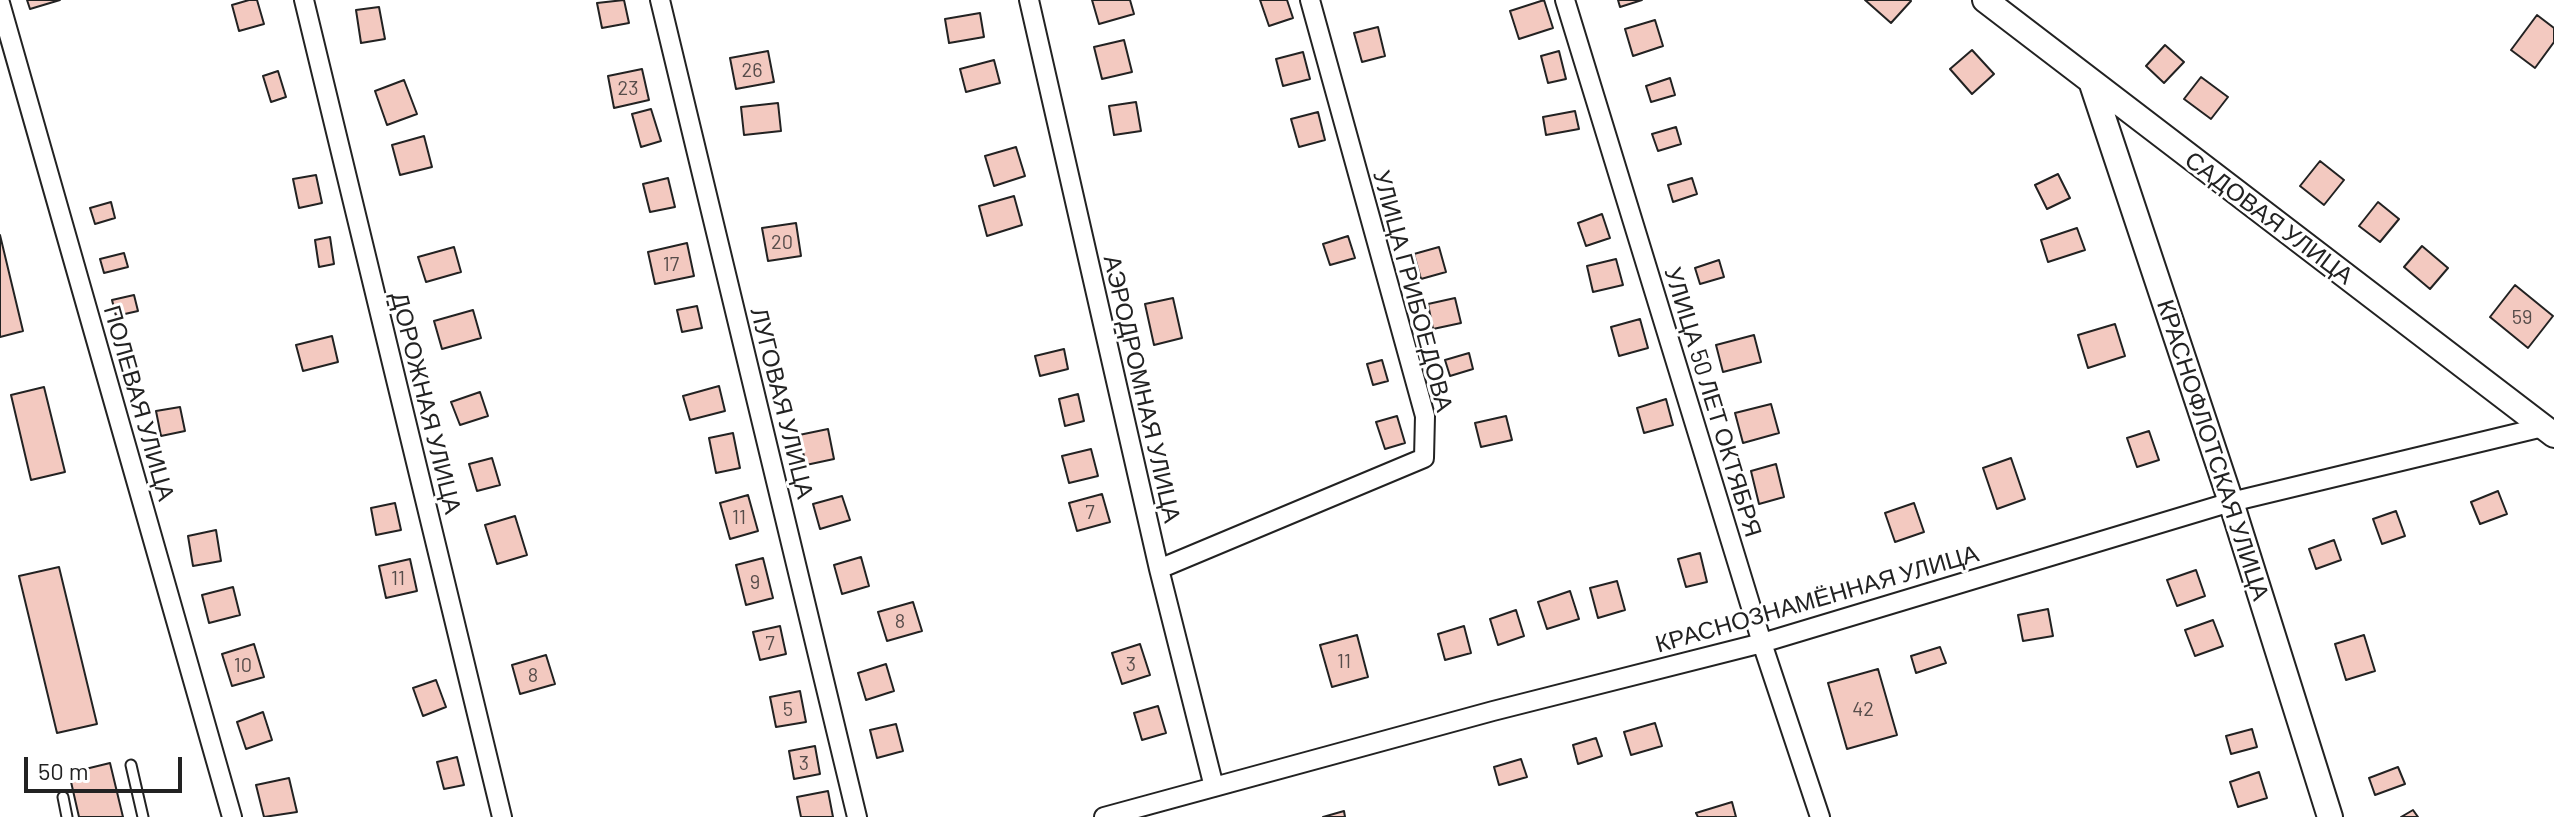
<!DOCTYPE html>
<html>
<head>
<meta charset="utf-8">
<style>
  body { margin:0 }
  #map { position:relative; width:2554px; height:817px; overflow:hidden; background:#fff; font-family:Barlow,sans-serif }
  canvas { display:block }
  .scale { position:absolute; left:24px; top:757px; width:158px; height:36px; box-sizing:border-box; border:4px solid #222; border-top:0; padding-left:10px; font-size:24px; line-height:28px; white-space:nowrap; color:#222; -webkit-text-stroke:6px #fff; paint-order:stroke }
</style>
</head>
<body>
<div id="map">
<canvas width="2554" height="817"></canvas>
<div class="scale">50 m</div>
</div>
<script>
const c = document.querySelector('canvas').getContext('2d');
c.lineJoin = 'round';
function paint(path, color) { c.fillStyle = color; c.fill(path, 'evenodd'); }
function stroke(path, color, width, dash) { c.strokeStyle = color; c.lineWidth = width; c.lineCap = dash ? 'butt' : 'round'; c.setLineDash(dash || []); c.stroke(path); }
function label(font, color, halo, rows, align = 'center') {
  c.font = font + ' Barlow,sans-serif'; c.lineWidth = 6; c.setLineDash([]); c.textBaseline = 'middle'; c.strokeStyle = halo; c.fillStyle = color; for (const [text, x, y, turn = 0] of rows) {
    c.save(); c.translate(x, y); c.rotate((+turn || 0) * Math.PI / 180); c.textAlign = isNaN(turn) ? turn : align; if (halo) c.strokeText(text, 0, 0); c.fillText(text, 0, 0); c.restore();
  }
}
const building = new Path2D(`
  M27,0H60L30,9Z
  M249,0H257L264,24L239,31L232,5Z
  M624,0L629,23L602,28L597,3Z
  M1092,0H1130L1134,14L1099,24Z
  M1260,0H1287L1293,18L1269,26Z
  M1544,0L1553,28L1519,39L1510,11Z
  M1618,0H1642L1620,7Z
  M1865,0H1910L1911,1L1891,23Z
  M379,7L385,39L361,43L356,10Z
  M980,13L984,37L949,43L945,19Z
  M2537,15L2554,28V42L2535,68L2511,50Z
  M1655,20L1663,46L1633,56L1625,29Z
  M1378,27L1385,56L1362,62L1354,33Z
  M1124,40L1132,72L1102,79L1094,47Z
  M2165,45L2184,62L2164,83L2146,66Z
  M1972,50L1994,74L1972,94L1950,69Z
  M768,51L774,82L736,89L730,58Z
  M1559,51L1566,79L1548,83L1541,56Z
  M1303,52L1310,79L1283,86L1276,59Z
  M994,60L1000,83L966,92L960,69Z
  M642,69L649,100L614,108L608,76Z
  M278,71L286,97L271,102L263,76Z
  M2201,77L2228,97L2211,119L2184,99Z
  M1670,78L1675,95L1651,102L1646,86Z
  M404,80L417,114L387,125L375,91Z
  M1136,102L1141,131L1114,135L1109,106Z
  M778,103L781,131L744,135L741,107Z
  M651,109L661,141L641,147L632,114Z
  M1575,111L1579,129L1546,135L1543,117Z
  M1318,112L1325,140L1299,147L1291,119Z
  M1676,127L1681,144L1658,151L1652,134Z
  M424,136L432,167L400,175L392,145Z
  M1016,147L1025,176L994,186L985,156Z
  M2320,161L2344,180L2324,205L2300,186Z
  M2058,174L2070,198L2047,209L2035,185Z
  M316,175L322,203L299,208L293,179Z
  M668,178L675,207L650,212L643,184Z
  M1692,178L1697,194L1673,202L1668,185Z
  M1014,196L1022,225L987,236L979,206Z
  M111,202L115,218L95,224L90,208Z
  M2378,202L2399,219L2380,242L2359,226Z
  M1602,214L1610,238L1586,246L1578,223Z
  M796,223L801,256L768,261L762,228Z
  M2077,228L2085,250L2048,262L2041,240Z
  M0,235L23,331L0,337Z
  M1348,236L1355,258L1330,265L1323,244Z
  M330,237L334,264L319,267L315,240Z
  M687,243L694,276L655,284L648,252Z
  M2422,246L2448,268L2430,289L2404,267Z
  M454,247L461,272L426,282L418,257Z
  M1439,247L1446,272L1421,279L1414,254Z
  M124,253L128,267L104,273L100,259Z
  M1616,259L1623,285L1593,292L1587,266Z
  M1719,260L1724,277L1700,284L1695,268Z
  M2515,285L2553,316L2528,348L2490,317Z
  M134,295L138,311L116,316L112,300Z
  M1173,298L1182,338L1154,345L1145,304Z
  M1455,298L1461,323L1433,329L1428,304Z
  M697,306L702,328L682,332L677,310Z
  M473,310L481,338L442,349L434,321Z
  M1640,319L1648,348L1619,356L1611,327Z
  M2115,324L2125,356L2088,368L2078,335Z
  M1754,335L1761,362L1723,372L1716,345Z
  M332,336L338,362L303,371L296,345Z
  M1064,349L1068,369L1040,376L1035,356Z
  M1469,353L1473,369L1450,376L1445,360Z
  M1382,360L1388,381L1373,385L1367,364Z
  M719,386L725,411L690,420L683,396Z
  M44,387L65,472L31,480L11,395Z
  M480,392L488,416L460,425L451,402Z
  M1078,394L1084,421L1065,426L1059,399Z
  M1666,399L1673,425L1644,433L1637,408Z
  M1771,404L1779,433L1743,443L1735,413Z
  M180,407L185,431L161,436L156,411Z
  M1397,416L1405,443L1385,449L1376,422Z
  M1506,416L1512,440L1481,447L1475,423Z
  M828,429L834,459L806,465L799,435Z
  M2149,431L2159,460L2137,467L2127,438Z
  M733,433L740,468L716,473L709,438Z
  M1091,449L1098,476L1069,483L1062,456Z
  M492,458L500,485L477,491L469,464Z
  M2011,458L2025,499L1997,509L1983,468Z
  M1776,464L1784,497L1759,504L1751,471Z
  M2498,491L2507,514L2480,524L2471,502Z
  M1102,494L1110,522L1077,531L1069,503Z
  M748,495L758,531L730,539L720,503Z
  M842,496L850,520L820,529L813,504Z
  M395,503L401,530L376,535L371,508Z
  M1914,503L1924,532L1895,542L1885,513Z
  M2396,511L2405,536L2382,544L2373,519Z
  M515,516L527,555L497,564L485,525Z
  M216,530L221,561L193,566L188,536Z
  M2334,540L2341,560L2316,569L2309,549Z
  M1700,553L1707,582L1686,587L1678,559Z
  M861,557L869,586L842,594L834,565Z
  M763,558L773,598L746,605L736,565Z
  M410,559L417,591L386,598L379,566Z
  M59,567L97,724L57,733L19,576Z
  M2196,570L2205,596L2177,606L2167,580Z
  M1617,581L1625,610L1598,618L1590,588Z
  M233,587L240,615L209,623L202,595Z
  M1570,591L1579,619L1547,629L1538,602Z
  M913,602L922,631L887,641L878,612Z
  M2048,609L2053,636L2023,641L2018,615Z
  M1516,610L1524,636L1498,645L1490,619Z
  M2213,620L2223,646L2195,656L2185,630Z
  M780,626L786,654L760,660L753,632Z
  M1464,626L1471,653L1445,660L1438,634Z
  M1357,635L1368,677L1332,687L1320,645Z
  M2364,635L2375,671L2346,680L2335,644Z
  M254,644L264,677L232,686L222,654Z
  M1140,644L1150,675L1122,684L1112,653Z
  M1940,647L1946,663L1916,673L1911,656Z
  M546,655L555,684L520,694L512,665Z
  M886,664L894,691L866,700L858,673Z
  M1878,669L1897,735L1847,749L1828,683Z
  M436,680L446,707L423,716L413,688Z
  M800,691L806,722L776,727L770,697Z
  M1158,706L1166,733L1142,740L1134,713Z
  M263,712L272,740L246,749L237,722Z
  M1655,723L1662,746L1631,755L1624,732Z
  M896,724L903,751L877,758L870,730Z
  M2252,729L2257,747L2231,754L2226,736Z
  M1596,738L1602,756L1578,764L1573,745Z
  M815,746L820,774L794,779L789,751Z
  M457,757L464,785L444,789L437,762Z
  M1521,759L1527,777L1499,785L1494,767Z
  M110,763L123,817H79L69,773Z
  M2398,767L2405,784L2375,795L2369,778Z
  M2259,772L2267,798L2238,807L2230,782Z
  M289,778L297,812L264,817L256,785Z
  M828,791L833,817H801L797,797Z
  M1732,802L1736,817H1698L1696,813Z
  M2413,810L2418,817H2401Z
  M1344,811L1345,817H1323Z`);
const service = new Path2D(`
  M131,765L143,817
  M63,797L67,817`);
const minor = new Path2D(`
  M304,0L502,817
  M660,0L857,817
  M1029,0L1159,569L1214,787
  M1565,0L1762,643L1820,817
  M0,3L232,817
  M1159,569L1424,458L1425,416L1310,0
  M1104,817L1493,711L1762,643L2231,502L2543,427`);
const tertiary = new Path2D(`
  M1985,0L2554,435
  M2092,84L2231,502L2330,817`);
const numberNames = [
  ["26",752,70],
  ["23",628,88],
  ["20",782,242],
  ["17",671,264],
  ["59",2522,317],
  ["7",1090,512],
  ["11",739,517],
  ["11",398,578],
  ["9",755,582],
  ["8",900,621],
  ["7",770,643],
  ["11",1344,661],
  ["3",1131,664],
  ["10",243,665],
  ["8",533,675],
  ["5",788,709],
  ["42",1863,709],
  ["3",804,763]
];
const streetNames = [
  ["САДОВАЯ УЛИЦА",2269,218,37],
  ["УЛИЦА ГРИБОЕДОВА",1413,291,75],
  ["АЭРОДРОМНАЯ УЛИЦА",1142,389,77],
  ["УЛИЦА 50 ЛЕТ ОКТЯБРЯ",1713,402,73],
  ["ПОЛЕВАЯ УЛИЦА",139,403,74],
  ["ДОРОЖНАЯ УЛИЦА",426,403,76],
  ["ЛУГОВАЯ УЛИЦА",782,403,76],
  ["КРАСНОФЛОТСКАЯ УЛИЦА",2213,450,72],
  ["КРАСНОЗНАМЁННАЯ УЛИЦА",1817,599,-16]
];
paint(building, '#f3c9c0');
stroke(building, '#222', 2);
stroke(service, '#222', 13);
stroke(minor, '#222', 22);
stroke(tertiary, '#222', 28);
stroke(service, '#fff', 9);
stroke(minor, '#fff', 18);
stroke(tertiary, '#fff', 24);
label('20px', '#564c4a', null, numberNames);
label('24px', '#222', '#fff', streetNames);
</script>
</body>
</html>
